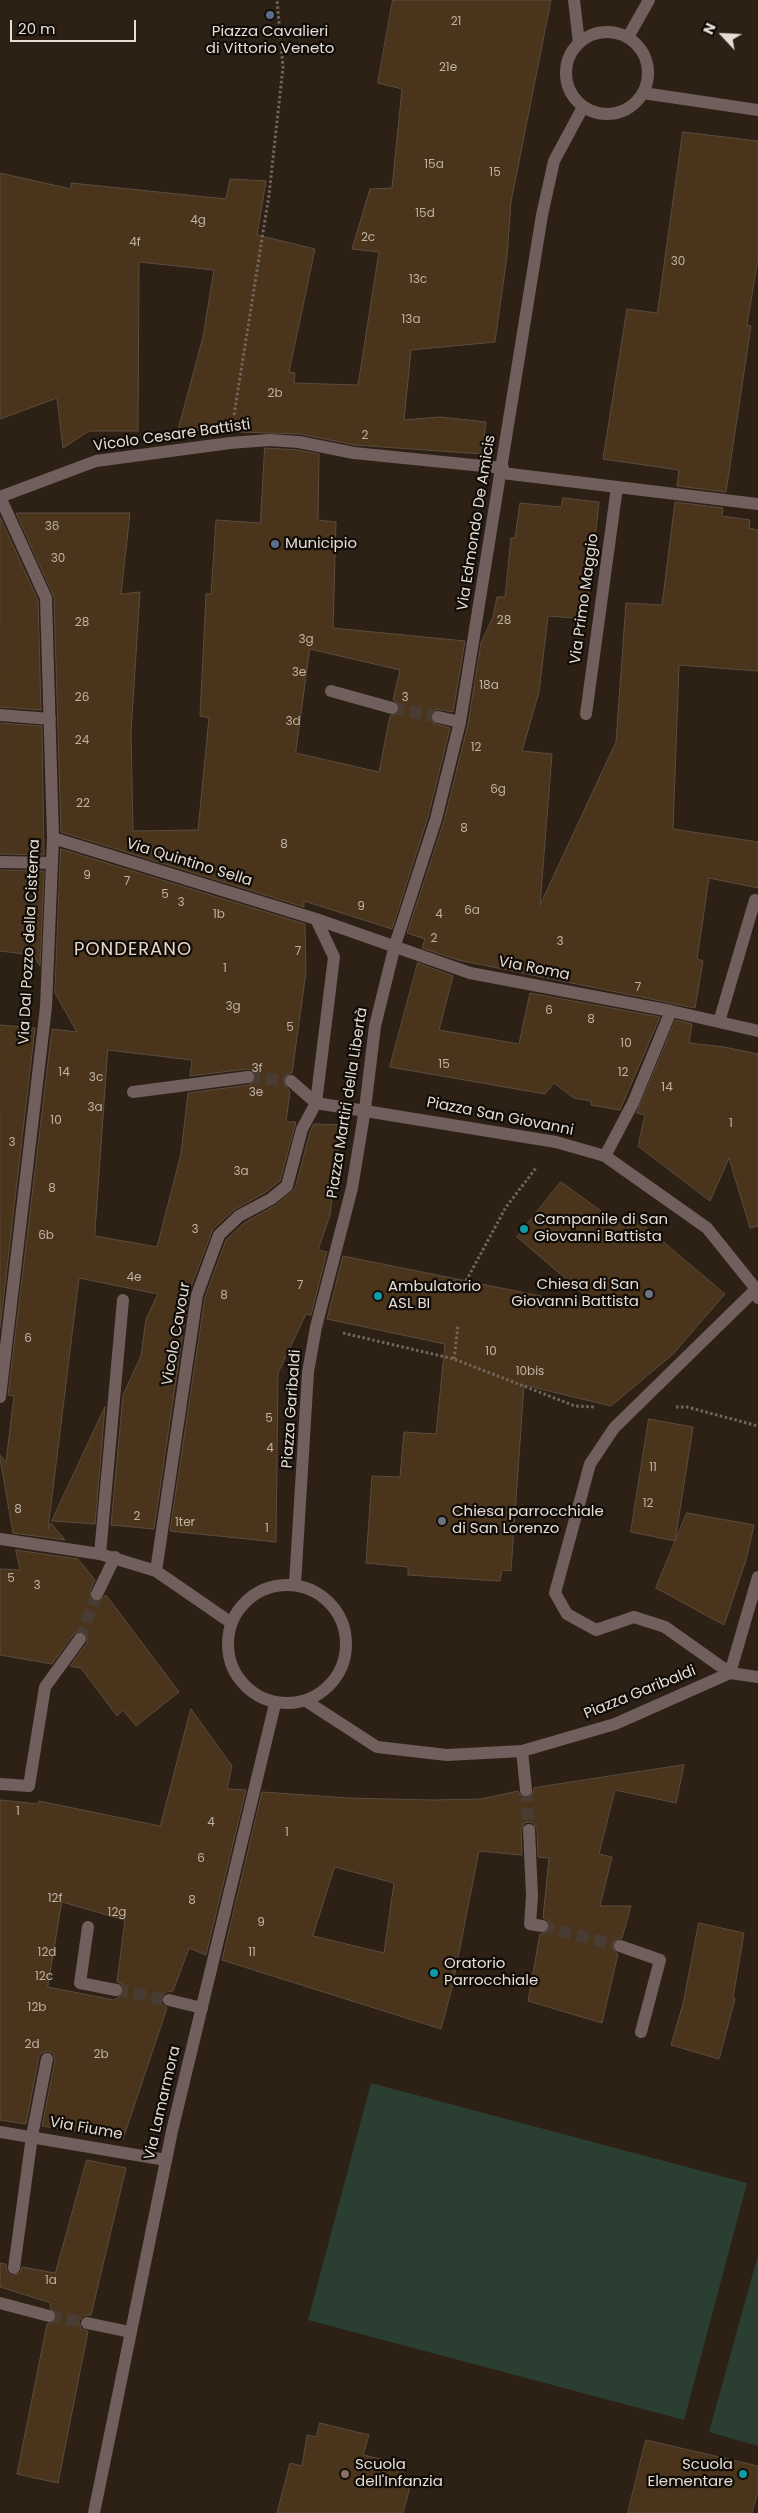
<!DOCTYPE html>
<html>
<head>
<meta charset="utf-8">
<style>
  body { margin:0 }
  #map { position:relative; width:758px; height:2513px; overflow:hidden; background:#2d2116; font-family:Poppins,sans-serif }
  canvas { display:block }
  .north { position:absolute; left:698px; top:10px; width:50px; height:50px; -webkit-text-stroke:4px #110c07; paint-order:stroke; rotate:295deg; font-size:14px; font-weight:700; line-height:20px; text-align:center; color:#e5ddd5 }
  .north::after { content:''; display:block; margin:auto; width:18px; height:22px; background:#e5ddd5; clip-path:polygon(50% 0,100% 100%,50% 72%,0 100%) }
  .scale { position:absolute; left:10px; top:20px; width:126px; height:22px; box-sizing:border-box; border:2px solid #e5ddd5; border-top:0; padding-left:6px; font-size:15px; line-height:18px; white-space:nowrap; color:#e5ddd5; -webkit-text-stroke:4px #110c07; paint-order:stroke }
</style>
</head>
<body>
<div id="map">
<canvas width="758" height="2513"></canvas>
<div class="north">N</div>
<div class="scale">20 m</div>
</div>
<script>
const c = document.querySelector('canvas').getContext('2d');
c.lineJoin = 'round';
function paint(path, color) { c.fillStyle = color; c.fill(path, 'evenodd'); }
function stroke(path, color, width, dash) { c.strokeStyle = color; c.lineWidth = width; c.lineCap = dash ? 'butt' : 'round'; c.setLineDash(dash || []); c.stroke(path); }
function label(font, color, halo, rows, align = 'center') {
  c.font = font + ' Poppins,sans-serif'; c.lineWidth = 4.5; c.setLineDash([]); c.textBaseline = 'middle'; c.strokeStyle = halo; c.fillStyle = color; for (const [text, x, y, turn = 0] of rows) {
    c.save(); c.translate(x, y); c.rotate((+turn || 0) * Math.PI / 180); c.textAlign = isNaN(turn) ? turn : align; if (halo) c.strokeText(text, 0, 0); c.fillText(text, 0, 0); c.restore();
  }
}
const green = new Path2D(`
  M371,2083L747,2183L684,2420L308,2320Z
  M758,2255V2446L709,2432Z`);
const building = new Path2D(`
  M393,0H551L511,202L507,256L495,342L411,350L404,420L440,417L486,422L482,454L355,445L300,434L178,430L203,337L214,270L139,262L138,431H89L63,448L57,398L0,419V173L71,189V183L226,199L230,179L266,181L257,235L315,249L289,372L295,373L294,383L358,385L379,252L352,249L370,189L392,188L402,89L378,83Z
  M683,132L758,141V259L747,325L751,326L726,492L677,486L679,470L603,459L627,309L657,313Z
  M265,448L298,450L319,454L318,520L336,522L333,628L465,641L453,712L436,709L430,715L433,723L450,728L428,817L392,929L304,901V907L61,832L54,597L16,513H130L121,594L140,592L131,732L133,831L198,830L209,718L200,716L206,594H211L216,520L260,523ZM310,649L400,670L393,700L398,703L400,710L397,714L390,716L379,772L296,753Z
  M563,498L599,502L586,619L548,616L539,692L522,751L552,754L540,905L616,742L626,603L662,605L675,502L723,508L722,516L750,520L749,528L758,530V671L679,665L673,829L758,842V888L709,878L697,959L703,961L695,1008L458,960L422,948L425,939L407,933L444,821L468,724L481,643L493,617L497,597H505L511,538H515L520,503L561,507Z
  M0,517L38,600L41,710L0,707Z
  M0,723L42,726L44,855L0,854Z
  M61,849L305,924L306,972L292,1073L285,1075L283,1080L284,1084L290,1091L286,1122H296L280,1181L266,1192L234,1210L213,1229L189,1292L154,1529L111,1525L123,1395L141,1356L146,1319L158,1294L79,1278L48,1529L51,1523L65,1540L13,1533L0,1458V1455L6,1462L14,1396L8,1395L52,1029L77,1032L55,993ZM108,1050L192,1060L190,1076L247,1069L252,1070L256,1075L255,1081L249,1085L188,1093L181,1154L157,1247L95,1236Z
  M0,870L44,871L40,966L33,955L0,951Z
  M418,963L453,976L439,1030L519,1044L530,993L660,1017L620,1110L591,1105V1101L574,1098L554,1083L545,1094L390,1067Z
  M676,1020L692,1024L689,1043L724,1047L758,1054V1226L750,1228L729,1158L710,1201L638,1146L645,1115L637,1113Z
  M0,1025L35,1028L0,1328Z
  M314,1124L341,1125L330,1215L318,1250L327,1252L311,1315L306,1314L278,1373L276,1542L170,1531L205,1297L226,1240L244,1223L276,1205L295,1189L310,1132Z
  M561,1182L626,1229L635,1218L725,1294L673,1354L611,1406L524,1385L511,1571L502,1570L500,1581L408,1575V1567L366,1563L372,1476L400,1477L404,1432L436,1434L445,1344L327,1319L343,1256L600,1308L517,1237Z
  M105,1407L95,1524L52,1521Z
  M649,1419L693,1427L675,1541L631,1532Z
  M687,1513L754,1525L746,1560L724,1625L656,1588Z
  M16,1550L78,1559L95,1580L90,1591L91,1599L98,1602L106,1595L179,1692L136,1726L123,1710L117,1716L81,1668L70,1666L87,1643L88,1636L84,1632L77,1631L74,1634L52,1664L0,1655V1569L20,1570Z
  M191,1709L232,1766L227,1789L246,1790L206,1955L189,1948L173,1991L166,1992L161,1998V2003L167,2008L123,2139L42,2126L55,2061L53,2053L48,2051L41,2053L39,2057L26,2124L0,2120V1800L38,1804L39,1801L160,1826ZM62,1902L125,1920L117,1982L122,1984L124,1991L119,1997L114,2000L48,1987Z
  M684,1765L676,1803L615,1790L599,1854L612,1857L600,1906H631L622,1938L615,1940L612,1944L614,1951L618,1954L602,2023L528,2001L540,1934L548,1932L550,1927L548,1920L543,1918L549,1858L538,1857L537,1829L533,1823L529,1822L524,1823L521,1830L522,1855L479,1851L452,1988L441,2029L222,1960L262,1792L348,1798L433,1800L481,1799L518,1791L520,1795L526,1798L533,1794L534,1788ZM335,1867L394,1883L384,1953L313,1936Z
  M699,1923L744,1933L733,1998L735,1999L719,2059L671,2045L683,2004Z
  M87,2160L126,2168L91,2315H84L79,2321L81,2329L88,2331L58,2483L17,2474L47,2324L54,2322L57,2314L50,2308L51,2303L0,2287V2263L6,2264L7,2272L12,2276L20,2273L22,2267L55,2273Z
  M320,2423L369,2435L363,2455L405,2465L401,2481L411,2483L403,2513H277L290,2463L302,2466L307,2435L316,2437Z
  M646,2440L758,2466V2491L752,2513H628Z`);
const minorTunnel = new Path2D(`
  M392,708L438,717
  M248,1077L291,1081
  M80,1639L97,1594
  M526,1790L529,1830
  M542,1926L620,1946
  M116,1990L169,2000
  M49,2316L87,2323`);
const path = new Path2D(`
  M234,415L269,195L283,67L277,0
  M466,1281L506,1207L536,1168
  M343,1333L454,1359L575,1406L595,1407
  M454,1359L458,1325
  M676,1407H687L758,1426`);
const minor = new Path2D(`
  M574,0L579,43
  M643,93L758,110
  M502,473L758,504
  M0,497L46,598L53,838L46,1007L0,1397
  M0,497L96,461L230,443L269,440L299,442L354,453L503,468
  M331,691L392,708
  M586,714L617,487
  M0,715L50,719
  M438,717L460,722
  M53,838L316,919L470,973L671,1011L758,1031
  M0,862L52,863
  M719,1022L755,900
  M291,1081L316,1103
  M133,1092L248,1077
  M316,1103L334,957L316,919
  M605,1156L633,1103L671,1011
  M756,1289L614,1428L590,1464L555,1593L567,1614L596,1630L634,1617L665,1627L730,1673L758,1577
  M100,1554L123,1300
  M156,1571L197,1295L219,1235L239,1216L271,1199L287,1186L302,1129L316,1103L556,1142L605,1156L707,1228L756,1289L758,1298
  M97,1594L115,1557
  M522,1751L526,1790
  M0,1784L29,1786L45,1687L80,1639
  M529,1830L532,1896L530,1924L542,1926
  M88,1927L80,1983L116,1990
  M620,1946L660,1960L641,2032
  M169,2000L202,2008
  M0,2132L166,2160
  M14,2268L32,2136L47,2059
  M0,2303L49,2316
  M87,2323L130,2332`);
const tertiary = new Path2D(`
  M566 73a41 41 0 1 1 82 0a41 41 0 1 1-82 0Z
  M628,37L649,0
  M0,1539L100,1554L156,1571L230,1622
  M295,1584L308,1372L316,1327L352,1188L365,1109L375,1026L395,945L436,819L460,722L542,215L554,161L583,107
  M228 1644a59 59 0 1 1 118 0a59 59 0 1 1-118 0Z
  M306,1701L377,1747L447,1755L522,1751L615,1724L730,1673L758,1677
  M94,2513L172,2131L275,1704`);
const markers = [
  [270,15,5,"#5c6f8a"],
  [275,544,5,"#5c6f8a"],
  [524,1229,5,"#0f9aa8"],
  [649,1294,5,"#6b7280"],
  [378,1296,5,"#0f9aa8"],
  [442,1521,5,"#6b7280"],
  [434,1973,5,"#0f9aa8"],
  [345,2474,5,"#8d6e63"],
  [743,2474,5,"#0f9aa8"]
];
const numberNames = [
  ["21",456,22],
  ["21e",448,68],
  ["15a",434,165],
  ["15",495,173],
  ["15d",425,214],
  ["4g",198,221],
  ["2c",368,238],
  ["4f",135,243],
  ["30",678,262],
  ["13c",418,280],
  ["13a",411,320],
  ["2b",275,394],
  ["2",365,436],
  ["36",52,527],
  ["30",58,559],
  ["28",504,621],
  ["28",82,623],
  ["3g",306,640],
  ["3e",299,673],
  ["18a",489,686],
  ["26",82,698],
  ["3",405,698],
  ["3d",293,722],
  ["24",82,741],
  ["12",476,748],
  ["6g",498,790],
  ["22",83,804],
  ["8",464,829],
  ["8",284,845],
  ["9",87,876],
  ["7",127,882],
  ["5",165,895],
  ["3",181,903],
  ["9",361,907],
  ["6a",472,911],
  ["1b",219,915],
  ["4",439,915],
  ["2",434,939],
  ["3",560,942],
  ["7",298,952],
  ["1",225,969],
  ["7",638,988],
  ["3g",233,1007],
  ["6",549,1011],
  ["8",591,1020],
  ["5",290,1028],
  ["10",626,1044],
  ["15",444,1065],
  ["3f",257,1069],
  ["14",64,1073],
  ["12",623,1073],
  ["3c",96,1078],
  ["14",667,1088],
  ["3e",256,1093],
  ["3a",95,1108],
  ["10",56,1121],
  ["1",731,1124],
  ["3",12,1143],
  ["3a",241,1172],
  ["8",52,1189],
  ["3",195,1230],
  ["6b",46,1236],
  ["4e",134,1278],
  ["7",300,1286],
  ["8",224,1296],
  ["6",28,1339],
  ["10",491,1352],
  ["10bis",530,1372],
  ["5",269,1419],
  ["4",270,1449],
  ["11",653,1468],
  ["12",648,1504],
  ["8",18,1510],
  ["2",137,1517],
  ["1ter",185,1523],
  ["1",267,1529],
  ["5",11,1579],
  ["3",37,1586],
  ["1",18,1812],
  ["4",211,1823],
  ["1",287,1833],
  ["6",201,1859],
  ["12f",55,1899],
  ["8",192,1901],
  ["12g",117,1913],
  ["9",261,1923],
  ["12d",47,1953],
  ["11",252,1953],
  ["12c",44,1977],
  ["12b",37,2008],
  ["2d",32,2045],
  ["2b",101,2055],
  ["1a",51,2281]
];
const poiNames = [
  ["Piazza Cavalieri",270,32,"center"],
  ["di Vittorio Veneto",270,49,"center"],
  ["Municipio",285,544],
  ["Campanile di San",534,1220],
  ["Giovanni Battista",534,1237],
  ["Chiesa di San",639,1285,"right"],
  ["Giovanni Battista",639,1302,"right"],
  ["Ambulatorio",388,1287],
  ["ASL BI",388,1304],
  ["Chiesa parrocchiale",452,1512],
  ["di San Lorenzo",452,1529],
  ["Oratorio",444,1964],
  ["Parrocchiale",444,1981],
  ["Scuola",355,2465],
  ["dell'Infanzia",355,2482],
  ["Scuola",733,2465,"right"],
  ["Elementare",733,2482,"right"]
];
const streetNames = [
  ["Vicolo Cesare Battisti",172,436,-8],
  ["Via Edmondo De Amicis",477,523,-81],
  ["Via Primo Maggio",585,599,-82],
  ["Via Quintino Sella",189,863,17],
  ["Via Dal Pozzo della Cisterna",30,942,-87],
  ["Via Roma",534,969,11],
  ["Piazza Martiri della Libertà",348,1103,-81],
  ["Piazza San Giovanni",500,1117,11],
  ["Vicolo Cavour",177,1334,-80],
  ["Piazza Garibaldi",292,1409,-86],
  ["Piazza Garibaldi",640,1693,-22],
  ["Via Lamarmora",163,2103,-77],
  ["Via Fiume",86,2129,10]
];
const quarterNames = [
  ["PONDERANO",133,950]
];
paint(green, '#2b3e32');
paint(building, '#4a341b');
stroke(building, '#5a4c3f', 1);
stroke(minorTunnel, '#493d33', 12, [12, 6]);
stroke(path, '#71675d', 3, [2.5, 2.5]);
stroke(minor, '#705f5d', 12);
stroke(tertiary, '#705f5d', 12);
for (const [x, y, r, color] of markers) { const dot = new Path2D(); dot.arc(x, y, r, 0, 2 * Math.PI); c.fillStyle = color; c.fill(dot); stroke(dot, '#110c07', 2); }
label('12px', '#beb3a6', null, numberNames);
label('15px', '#e5ddd5', '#110c07', poiNames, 'left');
label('15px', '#e5ddd5', '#110c07', streetNames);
c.letterSpacing = '1px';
label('18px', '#e7d8c8', '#110c07', quarterNames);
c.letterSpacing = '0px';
</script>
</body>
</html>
